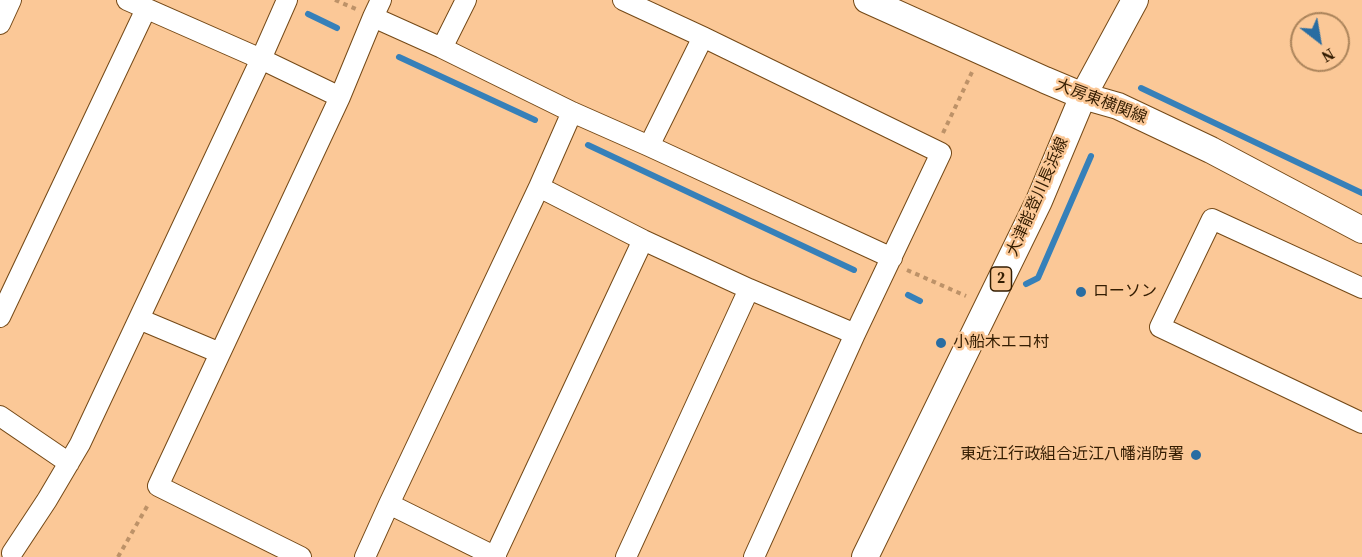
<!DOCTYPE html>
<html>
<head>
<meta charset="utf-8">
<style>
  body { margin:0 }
  #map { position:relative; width:1362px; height:557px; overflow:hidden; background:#fbc897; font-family:"Source Serif 4",serif }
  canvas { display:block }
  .north { position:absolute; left:1290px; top:12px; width:60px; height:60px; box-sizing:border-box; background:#fbc897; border:2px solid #ab845b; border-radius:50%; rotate:149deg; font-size:16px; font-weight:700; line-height:24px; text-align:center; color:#341d02 }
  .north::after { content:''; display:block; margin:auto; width:21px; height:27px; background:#296da2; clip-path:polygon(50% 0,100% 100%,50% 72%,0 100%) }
</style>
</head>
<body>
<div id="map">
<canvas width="1362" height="557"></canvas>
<div class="north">N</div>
</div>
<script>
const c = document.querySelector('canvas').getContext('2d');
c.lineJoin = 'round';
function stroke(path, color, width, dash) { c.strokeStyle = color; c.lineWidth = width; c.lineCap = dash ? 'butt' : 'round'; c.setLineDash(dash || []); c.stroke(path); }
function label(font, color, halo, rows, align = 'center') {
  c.font = font + ' "Source Serif 4","Noto Sans JP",serif'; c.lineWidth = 5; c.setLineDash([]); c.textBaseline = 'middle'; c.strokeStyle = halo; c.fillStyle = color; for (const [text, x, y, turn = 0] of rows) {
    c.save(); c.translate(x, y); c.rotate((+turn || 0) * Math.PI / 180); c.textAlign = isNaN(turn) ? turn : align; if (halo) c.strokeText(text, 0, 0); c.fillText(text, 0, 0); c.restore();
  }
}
const stream = new Path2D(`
  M308,14L337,28
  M399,57L535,120
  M1141,88L1362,193
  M588,145L854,270
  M1026,284L1038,278L1091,156
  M908,295L920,301`);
const path = new Path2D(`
  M335,0L356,9
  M943,133L972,72
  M907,270L966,296
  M118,557L149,503`);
const minor = new Path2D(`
  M127,0L261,59L340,97
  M623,0L703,37L941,153L855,334L754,557
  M373,17L442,48L572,112L649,146L892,258
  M0,24L11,0
  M442,48L466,0
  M649,146L703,37
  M539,187L643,240L749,289L855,334
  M1362,288L1212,219L1160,327L1362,423
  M0,317L146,9
  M139,319L220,353
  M0,416L69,463
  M389,504L496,557
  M12,553L47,500L80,444L261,59L287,0
  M495,556L643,240
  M301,557L158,486L340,97L373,17L381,0
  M365,557L389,504L539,187L572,112
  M626,557L749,289`);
const major = new Path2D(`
  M867,0L1045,80L1083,96L1118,106L1211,150L1362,230
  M865,557L1039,201L1083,96L1135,0`);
const markers = [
  [1081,292,6,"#296da2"],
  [941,343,6,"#296da2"],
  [1196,455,6,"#296da2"]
];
const shields = [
  [1001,279,21]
];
const shieldNames = [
  ["2",1001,279]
];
const streetNames = [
  ["大房東横関線",1101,102,21],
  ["大津能登川長浜線",1038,197,-66]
];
const poiNames = [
  ["ローソン",1093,292],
  ["小船木エコ村",953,343],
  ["東近江行政組合近江八幡消防署",1184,455,"right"]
];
stroke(stream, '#3680b9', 6);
stroke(minor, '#744917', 22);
stroke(major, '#744917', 28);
stroke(path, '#bd9268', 4, [4.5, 4.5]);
stroke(minor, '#fff', 20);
stroke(major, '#fff', 26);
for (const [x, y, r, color] of markers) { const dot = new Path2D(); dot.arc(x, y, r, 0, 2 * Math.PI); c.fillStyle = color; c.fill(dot); stroke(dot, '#fbc897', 2); }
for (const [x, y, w] of shields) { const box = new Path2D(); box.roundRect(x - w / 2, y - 12, w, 24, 4.5); c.fillStyle = '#fbc897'; c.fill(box); stroke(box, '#341d02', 1.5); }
label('bold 15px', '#341d02', null, shieldNames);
label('16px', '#341d02', '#fbc897', streetNames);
label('16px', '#341d02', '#fbc897', poiNames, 'left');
</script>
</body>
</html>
